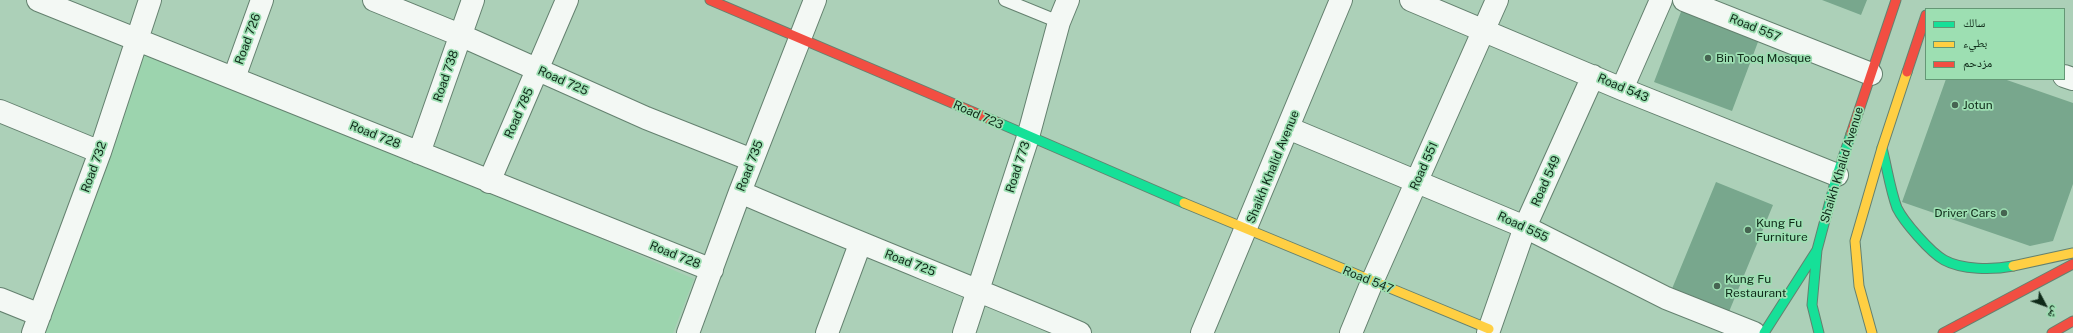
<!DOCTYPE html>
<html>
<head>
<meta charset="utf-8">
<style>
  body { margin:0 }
  #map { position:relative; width:2073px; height:333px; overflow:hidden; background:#acd0b8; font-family:"Public Sans","Noto Naskh Arabic",sans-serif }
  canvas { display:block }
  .legend { position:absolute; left:1925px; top:8px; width:140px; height:72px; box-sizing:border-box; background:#9ddfb2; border:1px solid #649775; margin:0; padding:5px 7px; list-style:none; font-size:12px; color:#0f2a19 }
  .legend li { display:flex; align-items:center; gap:8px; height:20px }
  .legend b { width:20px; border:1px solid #649775 }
  .north { position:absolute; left:2025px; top:285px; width:40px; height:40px; -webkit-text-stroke:3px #9ddfb2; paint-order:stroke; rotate:131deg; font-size:11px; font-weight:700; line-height:16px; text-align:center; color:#0f2a19 }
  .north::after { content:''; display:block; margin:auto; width:14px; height:18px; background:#0f2a19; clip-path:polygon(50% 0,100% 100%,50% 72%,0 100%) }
</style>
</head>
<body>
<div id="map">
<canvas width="2073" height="333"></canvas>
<ul class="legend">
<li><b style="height:5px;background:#16e098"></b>سالك</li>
<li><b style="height:5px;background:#ffcf43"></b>بطيء</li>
<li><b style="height:5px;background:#f24e42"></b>مزدحم</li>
</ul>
<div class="north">ش</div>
</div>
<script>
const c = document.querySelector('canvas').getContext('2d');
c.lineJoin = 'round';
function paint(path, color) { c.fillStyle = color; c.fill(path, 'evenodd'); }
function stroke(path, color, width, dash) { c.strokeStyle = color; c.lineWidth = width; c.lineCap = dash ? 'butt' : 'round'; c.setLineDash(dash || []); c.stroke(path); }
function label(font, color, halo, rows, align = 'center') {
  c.font = font + ' "Public Sans",sans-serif'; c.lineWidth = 3.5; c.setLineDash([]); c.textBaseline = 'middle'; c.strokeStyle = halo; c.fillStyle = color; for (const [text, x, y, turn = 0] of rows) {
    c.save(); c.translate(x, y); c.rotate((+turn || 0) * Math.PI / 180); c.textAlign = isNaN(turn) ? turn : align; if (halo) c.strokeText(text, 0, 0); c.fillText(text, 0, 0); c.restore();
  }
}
const built = new Path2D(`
  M144,42L694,279L673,333H41Z`);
const building = new Path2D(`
  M1822,0H1867L1861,15Z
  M1684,4L1761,34L1732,111L1654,82Z
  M1946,79H2004L2073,103V184L2053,241L2030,246L1902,202Z
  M1716,182L1773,205L1726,319L1669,296Z`);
const lane = new Path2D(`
  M1005,0L1059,22`);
const street = new Path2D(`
  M38,0L712,270
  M374,0L460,35L646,118L752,160
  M1411,0L1622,89L1837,175
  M1684,0L1871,74
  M2064,76L2073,79
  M234,78L262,0
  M1622,89L1661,0
  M0,111L100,152
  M1288,128L1525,227L1666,298L1754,333
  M419,153L473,0
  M489,182L567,0
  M740,192C853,241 967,285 1080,333
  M0,299L40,315
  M33,333L100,152L150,0
  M688,333L740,192L815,0
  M827,333L860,244
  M964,333L1028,137L1059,22L1068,0
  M1202,333L1341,0
  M1351,333L1372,282L1497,0
  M1488,333L1525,227L1593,76`);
const fast = new Path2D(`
  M999,123L1184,203
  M1882,148C1887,167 1890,189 1897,208C1904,222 1930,252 1944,260C1962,270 1993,270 2013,266
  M1764,333L1817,250
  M1819,333L1812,305L1817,250L1837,175L1851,134`);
const slow = new Path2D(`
  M1184,203L1489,329
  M2013,266L2073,253
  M1872,333L1859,286L1855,241L1882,148L1907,72`);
const jam = new Path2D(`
  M710,0L999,123
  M1907,72L1926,15
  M1851,134L1896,0
  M1943,333L2073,264
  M2052,333L2073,321`);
const markers = [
  [1708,58,4,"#466451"],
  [1955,105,4,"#466451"],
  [2004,213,4,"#466451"],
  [1748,230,4,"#466451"],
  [1717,286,4,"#466451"]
];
const streetNames = [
  ["Road 557",1755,28,22],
  ["Road 726",248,39,-70],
  ["Road 738",446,76,-71],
  ["Road 725",563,81,24],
  ["Road 543",1623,88,23],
  ["Road 785",519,113,-66],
  ["Road 723",978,115,24],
  ["Road 728",375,135,22],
  ["Shaikh Khalid Avenue",1842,165,-73],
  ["Road 735",750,166,-69],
  ["Road 551",1424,166,-66],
  ["Road 732",94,167,-70],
  ["Road 773",1018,167,-72],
  ["Shaikh Khalid Avenue",1273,167,-68],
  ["Road 549",1546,181,-66],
  ["Road 555",1523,227,25],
  ["Road 728",675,255,22],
  ["Road 725",910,263,21],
  ["Road 547",1368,280,22]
];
const poiNames = [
  ["Bin Tooq Mosque",1716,58],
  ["Jotun",1963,105],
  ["Driver Cars",1996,213,"right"],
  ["Kung Fu",1756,223],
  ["Furniture",1756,237],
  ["Kung Fu",1725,279],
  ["Restaurant",1725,293]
];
paint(built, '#9cd4ae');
paint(building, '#78a78d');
stroke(lane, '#64816f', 14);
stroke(street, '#64816f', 24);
stroke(fast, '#64816f', 11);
stroke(slow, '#64816f', 11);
stroke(jam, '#64816f', 11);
stroke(lane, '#f3f8f4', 12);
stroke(street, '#f3f8f4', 22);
stroke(fast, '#16e098', 9);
stroke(slow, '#ffcf43', 9);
stroke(jam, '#f24e42', 9);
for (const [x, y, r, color] of markers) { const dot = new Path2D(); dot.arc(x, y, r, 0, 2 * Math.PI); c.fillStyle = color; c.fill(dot); stroke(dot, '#9ddfb2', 1.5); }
label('12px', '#0f2a19', '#9ddfb2', streetNames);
label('12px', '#0f2a19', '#9ddfb2', poiNames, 'left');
</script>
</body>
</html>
